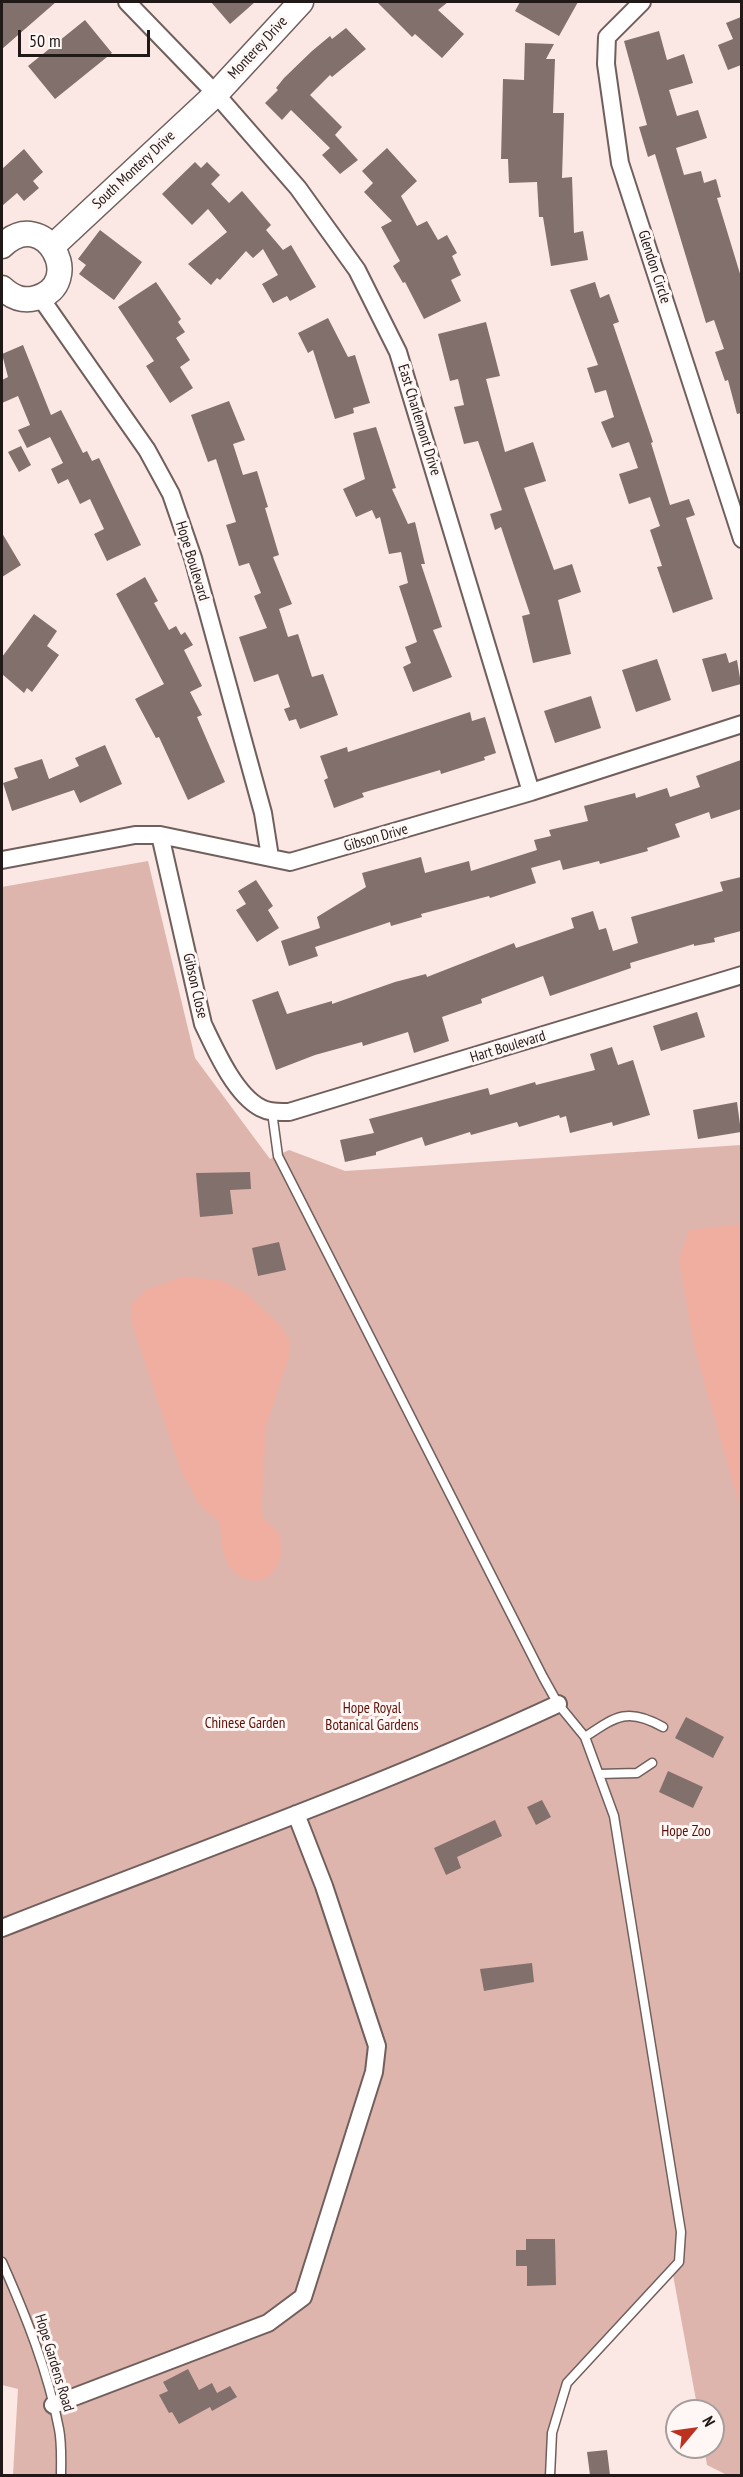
<!DOCTYPE html>
<html>
<head>
<meta charset="utf-8">
<style>
  body { margin:0 }
  #map { position:relative; width:743px; height:2477px; overflow:hidden; background:#fbe7e3; font-family:"PT Sans Narrow",sans-serif }
  canvas { display:block }
  .frame { position:absolute; inset:0; border:3px solid #201917; pointer-events:none }
  .north { position:absolute; left:665px; top:2399px; width:60px; height:60px; box-sizing:border-box; background:#fff7f5; border:2px solid #a69e9c; border-radius:50%; rotate:61deg; font-size:16px; font-weight:700; line-height:24px; text-align:center; color:#201917 }
  .north::after { content:''; display:block; margin:auto; width:21px; height:27px; background:#bd311f; clip-path:polygon(50% 0,100% 100%,50% 72%,0 100%) }
  .scale { position:absolute; left:18px; top:30px; width:132px; height:27px; box-sizing:border-box; border:3px solid #201917; border-top:0; padding-left:8px; font-size:18px; line-height:21px; white-space:nowrap; color:#201917; -webkit-text-stroke:4px #fff7f5; paint-order:stroke }
</style>
</head>
<body>
<div id="map">
<canvas width="743" height="2477"></canvas>
<div class="frame"></div>
<div class="north">N</div>
<div class="scale">50 m</div>
</div>
<script>
const c = document.querySelector('canvas').getContext('2d');
c.lineJoin = 'round';
function paint(path, color) { c.fillStyle = color; c.fill(path, 'evenodd'); }
function stroke(path, color, width, dash) { c.strokeStyle = color; c.lineWidth = width; c.lineCap = dash ? 'butt' : 'round'; c.setLineDash(dash || []); c.stroke(path); }
function label(font, color, halo, rows, align = 'center') {
  c.font = font + ' "PT Sans Narrow",sans-serif'; c.lineWidth = 6; c.setLineDash([]); c.textBaseline = 'middle'; c.strokeStyle = halo; c.fillStyle = color; for (const [text, x, y, turn = 0] of rows) {
    c.save(); c.translate(x, y); c.rotate((+turn || 0) * Math.PI / 180); c.textAlign = isNaN(turn) ? turn : align; if (halo) c.strokeText(text, 0, 0); c.fillText(text, 0, 0); c.restore();
  }
}
const green = new Path2D(`
  M148,861L195,1058L270,1159L289,1150L345,1171L741,1145V2475H727L707,2465L704,2447H713V2411H698L671,2264L563,2386L546,2475H13L18,2389L2,2385V887Z`);
const water = new Path2D(`
  M741,1224H742L741,1511L694,1346L679,1259L689,1230Z
  M182,1277L220,1280L247,1294L281,1326L289,1339L290,1353L266,1427L261,1513C265,1522 274,1526 279,1534C281,1539 281,1548 281,1553C275,1593 231,1587 223,1551C221,1542 221,1532 220,1523L199,1504L181,1471L132,1323L131,1304L146,1290Z`);
const building = new Path2D(`
  M2,2H56L2,49Z
  M211,2H255L230,24Z
  M377,2H448L438,10L464,34L442,58L415,34L412,37Z
  M520,2H578L559,36L515,11Z
  M741,17V65L728,70L718,45L733,39L726,23Z
  M85,20L112,53L55,99L28,66Z
  M346,28L366,49L332,77L330,75L310,95L342,127L335,135L358,160L340,174L322,155L330,148L291,110L282,120L265,103L278,90L276,88L284,78L312,51L330,36L332,39Z
  M659,31L667,60L684,54L693,83L669,90L677,116L698,110L707,138L676,148L684,175L701,171L704,183L716,179L721,197L717,198L741,277V413L737,414L728,380L725,381L715,352L724,349L714,320L706,323L655,154L648,157L639,127L647,125L624,41Z
  M525,43L554,44L546,59H555L553,113H564L562,178L572,177L574,233L583,231L588,260L551,266L543,217H539L537,182L509,183L508,159H501L503,79L524,80Z
  M387,148L417,181L401,196L417,226L427,221L438,240L447,235L457,253L452,256L461,275L451,280L461,301L424,319L405,282L403,283L393,266L400,261L381,227L392,221L364,192L373,183L362,171Z
  M24,149L43,172L33,181L39,188L24,201L17,193L2,206V169Z
  M195,162L201,168L207,162L220,175L211,184L229,203L242,191L271,225L266,230L283,250L291,245L316,287L290,301L287,296L273,303L262,284L278,275L263,249L253,258L246,251L220,280L217,278L211,285L188,264L227,232L208,209L192,225L162,194Z
  M100,230L142,262L114,300L79,274L86,265L78,259Z
  M156,282L181,319L178,322L185,332L176,338L190,360L180,367L193,388L170,403L146,366L154,361L118,307Z
  M595,282L600,298L609,294L619,322L613,324L653,442L651,443L670,505L689,499L695,515L686,518L713,599L673,613L657,567L662,566L650,530L660,526L650,497L629,504L619,474L638,468L629,442L612,448L601,422L614,417L606,390L595,393L587,368L598,365L570,290Z
  M328,318L348,357L355,355L370,403L353,408L354,413L335,419L313,350L308,353L298,333Z
  M486,322L500,376L486,379L505,452L533,442L546,481L524,488L554,570L572,564L581,592L558,600L571,654L533,663L522,616L530,614L501,527L495,530L490,514L502,510L478,441L464,444L454,407L464,405L458,379L450,381L438,334Z
  M23,345L51,415L61,410L83,453L87,451L92,461L99,458L141,545L107,561L94,534L104,529L90,499L80,504L68,479L58,484L51,469L63,463L50,437L27,448L18,430L30,425L18,396L2,403V380L8,377L2,354Z
  M229,401L245,440L233,444L243,475L257,471L268,507L265,508L279,555L273,557L292,604L279,609L288,637L298,634L312,677L323,674L338,715L300,729L296,719L289,721L284,709L290,707L278,674L254,682L239,637L267,628L254,596L261,593L249,563L239,566L226,525L236,522L216,459L208,462L191,415Z
  M376,427L396,488L392,489L408,524L415,522L425,564H421L442,627L433,630L452,677L413,692L403,667L411,663L405,647L417,642L399,586L408,583L401,552L389,554L380,517L376,519L372,510L356,517L343,489L365,479L353,433Z
  M21,446L31,465L19,472L8,452Z
  M2,533L21,565L2,577Z
  M145,577L158,601L154,603L169,630L176,626L181,635L185,632L193,645L184,650L202,686L190,692L202,715L197,717L225,782L188,800L159,737L156,738L135,699L164,684L116,594Z
  M34,614L57,631L47,646L59,655L32,692L27,688L24,693L2,674V657Z
  M726,653L729,663L737,660L741,684L712,692L702,659Z
  M657,659L671,700L636,712L622,670Z
  M591,696L601,728L555,743L544,711Z
  M470,712L472,721L485,717L496,753L484,757L485,760L441,774L440,770L362,793L364,797L334,808L324,780L328,778L320,756L347,747L348,752Z
  M105,745L122,784L80,803L74,790L12,811L3,783L18,778L14,768L42,759L49,779L79,766L75,758Z
  M741,760V809L711,819L709,812L675,824L680,837L647,848L648,851L600,864L599,861L563,870L560,860L531,868L536,883L490,898L489,896L421,914L422,917L391,926L390,922L315,947L318,956L289,966L281,941L320,928L317,917L366,887L362,873L421,857L425,873L469,861L471,871L537,850L534,840L551,836L549,830L588,821L584,806L635,793L636,798L667,788L670,797L700,787L696,776Z
  M741,877V931L714,938L715,942L694,946V944L630,963L631,968L550,996L543,976L481,999L482,1003L442,1017L449,1041L414,1053L408,1032L363,1046L362,1042L315,1055L276,1070L252,1000L278,991L287,1014L332,1001V1004L395,982L426,974L427,977L514,943L516,948L574,928L571,918L593,911L599,930L606,928L613,951L638,943L631,917L723,891L720,882Z
  M256,880L273,906L268,910L279,928L257,942L236,910L246,904L238,891Z
  M697,1012L705,1037L661,1051L653,1026Z
  M612,1047L618,1065L633,1060L650,1115L613,1126L612,1122L570,1133L566,1116L560,1118L559,1115L519,1127L517,1122L471,1135L470,1132L425,1146L422,1137L376,1152V1155L345,1162L340,1140L374,1133L369,1119L488,1088L490,1095L535,1082L536,1085L595,1070L590,1054Z
  M737,1102L741,1132L698,1139L693,1110Z
  M250,1172L251,1189L230,1190L233,1214L200,1217L196,1173Z
  M279,1242L286,1270L258,1276L252,1248Z
  M686,1717L724,1737L713,1758L675,1738Z
  M668,1771L703,1787L693,1808L659,1792Z
  M542,1800L551,1817L536,1825L527,1807Z
  M495,1820L502,1836L457,1857L461,1868L446,1875L434,1848Z
  M532,1963L534,1982L484,1991L480,1969Z
  M526,2239H555L556,2285L527,2286V2266H516V2250H526Z
  M188,2369L199,2390L212,2383L217,2393L230,2386L237,2397L212,2411L210,2407L179,2424L172,2412L169,2413L159,2395L168,2391L163,2382Z
  M607,2450L610,2475H590L587,2452Z`);
const lane = new Path2D(`
  M272,1112L278,1156L543,1677L558,1704L585,1737L614,1816L681,2232L679,2262L567,2383L552,2433L550,2476
  M585,1737C616,1716 628,1707 663,1727
  M599,1774L637,1773L652,1763
  M2,2262C26,2316 48,2371 59,2429C62,2444 61,2461 61,2476`);
const street = new Path2D(`
  M127,2L216,94L298,188L357,270L398,352L531,792
  M642,2L607,37L606,64L620,163L742,539
  M40,297L147,450L171,494L193,558L263,813L270,857
  M160,835L203,1024C215,1049 235,1095 261,1108C270,1113 279,1112 289,1112L742,975
  M2,860L135,835H160L290,862L531,792L742,724
  M2,1928C187,1855 377,1788 558,1704
  M53,2405L268,2323L303,2297L374,2072L377,2046L324,1886L296,1814`);
const secondary = new Path2D(`
  M2,246C45,204 87,284 36,298C22,302 12,297 2,288
  M53,246L216,94L301,2`);
const streetNames = [
  ["Monterey Drive",258,48,-47],
  ["South Montery Drive",134,170,-43],
  ["Glendon Circle",654,267,72],
  ["East Charlemont Drive",419,420,73],
  ["Hope Boulevard",192,561,73],
  ["Gibson Drive",376,838,-16],
  ["Gibson Close",195,986,77],
  ["Hart Boulevard",508,1047,-17],
  ["Hope Gardens Road",54,2363,73]
];
const parkNames = [
  ["Hope Royal",372,1709],
  ["Botanical Gardens",372,1726],
  ["Chinese Garden",245,1724],
  ["Hope Zoo",686,1832]
];
paint(green, '#deb5ad');
paint(water, '#f0aea1');
paint(building, '#82706d');
stroke(lane, '#705f5c', 11);
stroke(street, '#705f5c', 20);
stroke(secondary, '#705f5c', 27);
stroke(lane, '#fff', 8);
stroke(street, '#fff', 16);
stroke(secondary, '#fff', 24);
label('15px', '#201917', '#fff7f5', streetNames);
label('15px', '#5d1007', '#fff7f5', parkNames);
</script>
</body>
</html>
